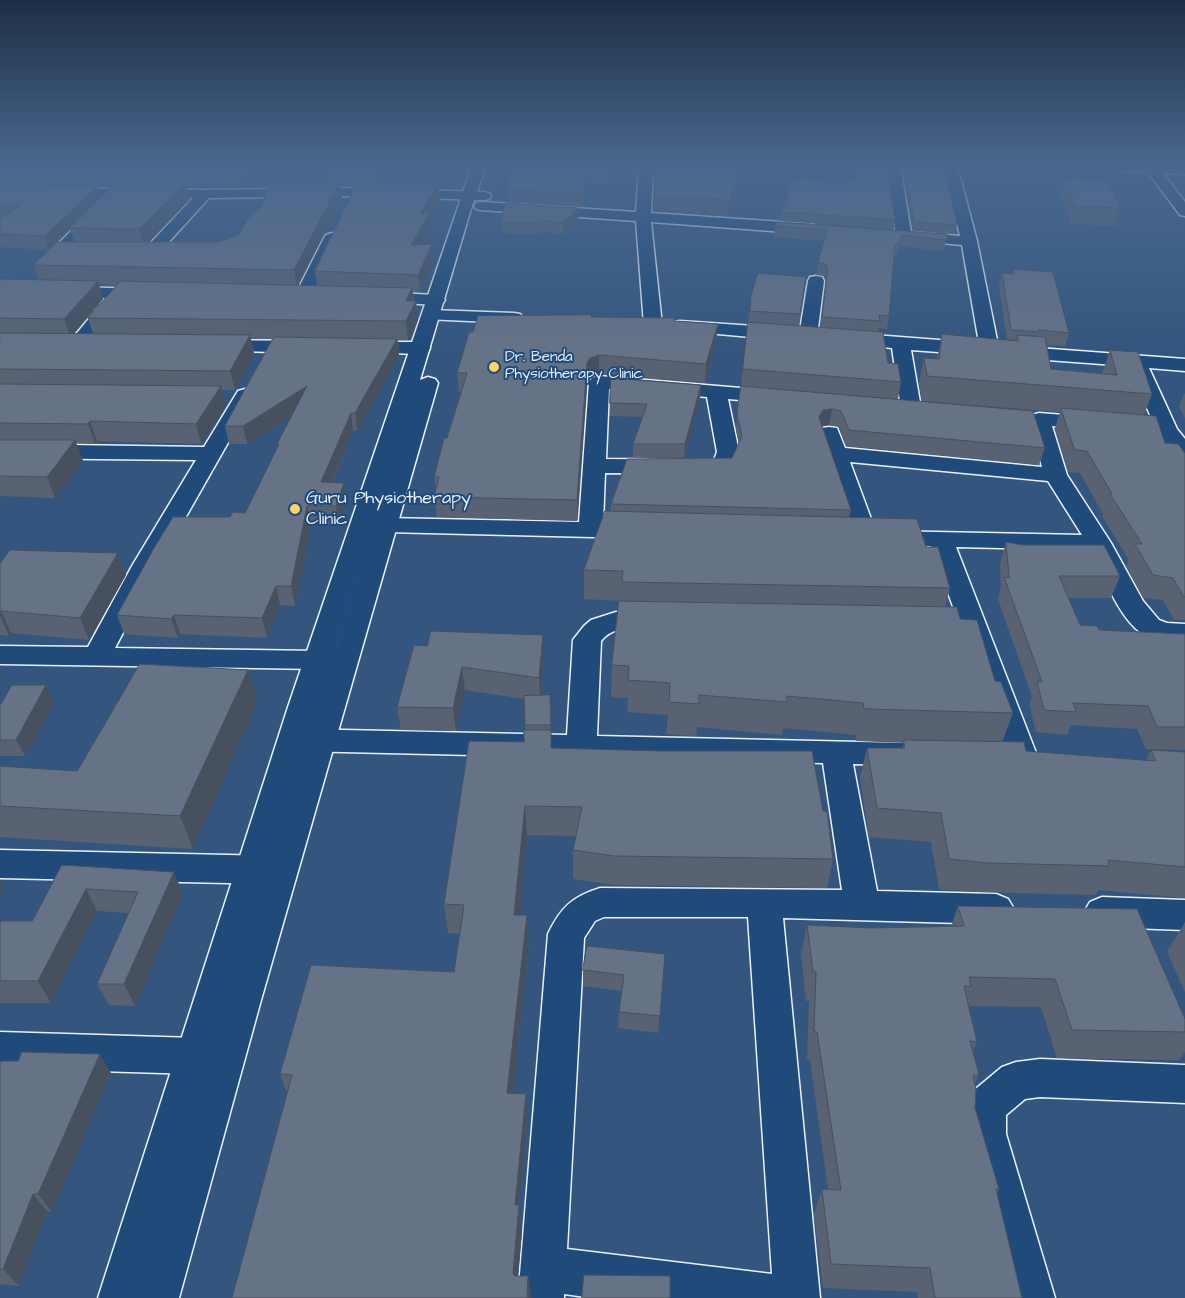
<!DOCTYPE html>
<html>
<head>
<meta charset="utf-8">
<style>
  body { margin:0 }
  canvas { display:block; background:#34567e }
</style>
</head>
<body>
<canvas width="1185" height="1298"></canvas>
<script>
const c = document.querySelector('canvas').getContext('2d');
c.lineJoin = 'round';
function stroke(path, color, width, dash) { c.strokeStyle = color; c.lineWidth = width; c.lineCap = dash ? 'butt' : 'round'; c.setLineDash(dash || []); c.stroke(path); }
function paint(path, color) { c.fillStyle = color; c.fill(path, 'evenodd'); }
function label(font, color, halo, rows, align = 'center') {
  c.font = font + ' "Architects Daughter",sans-serif'; c.lineWidth = 4; c.setLineDash([]); c.textBaseline = 'middle'; c.strokeStyle = halo; c.fillStyle = color; for (const [text, x, y, turn = 0] of rows) {
    c.save(); c.translate(x, y); c.rotate((+turn || 0) * Math.PI / 180); c.textAlign = isNaN(turn) ? turn : align; if (halo) c.strokeText(text, 0, 0); c.fillText(text, 0, 0); c.restore();
  }
}
const street = new Path2D(`
  M639,166H653L651,213L812,224L817,226L820,229L817,232L812,234L651,222L662,325L659,329L653,330L647,329L644,325L636,221L481,210L476,209L474,206L476,203L481,202L636,212Z
  M886,166H900L911,232L960,236L943,166H957L977,241L998,345L1185,359V371L1149,368L1177,429L1185,439V461L1177,459L1160,436L1052,426L1067,475L1111,543L1143,601L1159,620L1167,623L1185,624V642C1171,642 1152,640 1140,632C1118,616 1103,574 1090,550L956,547L1038,758L1034,766L1023,769L1012,766L1008,758L931,546L887,545L878,543L876,539L874,542L865,544L856,542L853,537L818,433L821,428L829,427L837,428L845,448L1042,467L1029,419L1032,415L1039,413L1153,422L1129,366L911,350L921,408L918,412L911,414L904,412L901,408L892,348L840,343L838,339L840,335L847,333L979,343L962,245L899,239L896,236ZM850,462L1048,481L1082,535L887,531L878,533L877,535Z
  M1106,166H1185V174L1163,173L1185,202V216L1180,215L1148,172L1113,170Z
  M0,187L205,190L354,188L484,192L489,193L491,196L489,199L484,200L354,196L209,198L155,257H143L141,254L143,251L193,198L0,195Z
  M99,207L104,208L106,211L104,214L64,256H52L50,253L52,250L94,208Z
  M332,233L338,235L340,238L313,295L310,299L304,300L298,299L295,295L324,238L326,235Z
  M816,276L822,277L824,281L817,336L815,340L808,342L801,340L799,336L808,281L810,277Z
  M0,285L146,289L152,290L155,294L152,298L123,299L83,349L76,351L69,349L67,345L106,298L0,295Z
  M376,292L436,295L442,296L445,300L442,304L436,305L370,301L367,297L370,293Z
  M431,310L514,313L520,314L523,318L520,322L514,323L425,319L422,315L425,311Z
  M680,321L784,328L790,330L793,334L790,338L784,340L674,330L671,326L674,322Z
  M214,340L306,341L313,343L315,347L313,351L306,353L207,350L205,346L207,342Z
  M361,342H421L428,344L430,348L428,352L421,354L354,352L352,348L354,344Z
  M599,376L776,391L783,393L786,397L783,401L776,403L728,399L739,452L732,469L714,474L605,473L603,523L643,526L646,531L643,536L634,538L386,532L378,530L374,525L378,520L386,518L579,522L589,382L592,378ZM609,389L707,397L717,452L714,460L606,459Z
  M245,389L252,391L255,395L158,566L115,648L319,651L329,653L333,660L329,667L319,669L0,664V646L88,647L132,566L196,460L0,458V444L204,447L238,391Z
  M616,612L654,613L663,615L667,621L663,627C642,633 616,621 601,641L597,736L903,743L914,746L918,754L914,762L903,765L853,764L877,891L996,894L1008,899L1014,909L1008,919L996,924L783,918L820,1298H593L564,1294V1298H518L548,934C561,907 572,897 600,888L842,890L823,763L299,751L288,748L284,740L288,732L299,729L567,735L573,640L584,626L591,620ZM604,917H748L772,1274L567,1249L584,938L595,921Z
  M0,850L273,856L285,860L290,870L285,880L273,884L0,878Z
  M1102,897L1185,900V930L1102,927L1090,922L1084,912L1090,902Z
  M0,1032L195,1038L209,1043L215,1056L209,1069L195,1074L0,1068Z
  M1040,1059L1185,1065V1103L1040,1097L1025,1099L1006,1115V1134L1055,1298H1009L964,1134L966,1106L972,1092L1002,1067L1016,1062Z`);
const secondary = new Path2D(`
  M472,166H486L470,212L420,380L428,377L435,379L438,383L261,1000L179,1298H98L288,707ZM398,447L337,643L327,675Z`);
const wall = new Path2D(`
  M0,166H280L245,187L186,186L189,200L149,242H217L226,240L238,235L327,182L326,175L332,166H391L378,183L440,200L429,217L430,230L422,244L433,261L420,292H413L414,301L418,320L408,340H398L399,356L357,431L353,430L332,483L348,501L339,525L311,524L295,606L280,605L267,638L180,634L178,638L124,634L117,615L230,517L245,513L278,448L277,444L292,415L247,444H229L225,426L273,339H251L254,354L235,390H222L226,406L201,444L97,441L95,444L76,443L83,461L55,498L0,496V279L38,280L33,265L74,242L70,229L49,250L0,247V218H1H0ZM89,186H113L100,198ZM340,186L356,187L315,271L317,285H298L342,198ZM99,284L117,285L88,318L93,334H73L103,299Z
  M514,166L615,172V184L584,183V207L509,202L508,189Z
  M655,166L738,181L728,216L654,210V195L655,193H654Z
  M853,166H887L895,220L894,229L780,221L781,212L844,183L856,181Z
  M903,166H944L957,225L955,234L913,230L902,169Z
  M1065,179L1120,208L1115,226L1071,224L1060,196Z
  M506,203L578,219L563,234L539,231L538,234L502,233L501,222Z
  M775,226L947,234L944,251L899,246L897,256H894L889,316L887,329L879,328L878,332L888,363L901,382L898,399L741,386L751,296L806,277L799,326L820,328L826,281L824,276L816,275L818,263L824,241L774,237Z
  M1013,269L1069,333L1065,346L1047,345L1051,369L1102,373L1110,350L1152,394L1144,415L1165,443L1185,453V620H1174L1163,600L1143,598L1126,566L1129,560L1102,516L1103,514L1080,473L1068,472L1055,428L1060,412L922,401L919,383L924,358L937,359L942,334L1007,340L999,286L1002,273L1011,274Z
  M591,317L675,318L674,321L716,342L705,383L599,374L590,377L587,382L577,521L437,517L434,497L436,490L434,477L461,392H459L457,373L473,332Z
  M701,385L700,398L684,458L633,457V444L643,417L610,416V403Z
  M741,386L1045,448L1039,465L846,446L839,427L829,425L822,426L851,510L849,517L926,547L950,588L945,607L960,619L1013,713L1002,742L1026,751L1146,761L1151,750L1185,752V898L1098,890L1095,895L977,892L939,889L931,842L869,837L860,777L867,748H902L904,743L856,741V735L783,728L782,735L697,727L696,736L666,734L668,715L627,712L628,698L611,697L612,665L621,601L584,599V570L611,511V504L732,458L739,444L736,430Z
  M1184,394H1185V418L1179,407Z
  M1006,542L1120,576L1111,598H1068L1080,625L1099,630L1185,634V750L1146,749L1137,729L1071,725L1067,735L1036,732L1029,704L1032,697L998,599L1001,587L1000,564Z
  M0,564L126,575L89,640L11,633L9,636L0,635Z
  M414,645L544,658L540,695H550L551,748L823,811L833,859L827,888L614,885L573,879V850L576,836L527,835L519,915L529,944L513,1093L528,1121L519,1209L522,1230L518,1276H528L531,1298H232L287,1093L280,1074L454,972L460,934L448,933L444,904L524,742L525,730L524,699L465,690L456,731L401,730L397,707Z
  M248,670L257,702L193,849L0,837V766L77,771Z
  M46,685L54,702L25,756H0V706Z
  M62,865L183,894L135,1006L109,1005L97,984L129,913L97,911L51,1003H0V921H32Z
  M958,906L1185,1032V1052L1179,1060L1057,1058L1041,1007L969,1006L977,1042L973,1051L979,1074L975,1083V1108L999,1189L997,1193L1022,1298H918L917,1292L823,1288L814,1215L822,1189H828L810,1060L807,1059L809,1001H806L801,954L807,925L871,928L951,927Z
  M1185,922V992L1167,952Z
  M665,954L658,1033L618,1028L619,1012L622,991L583,986V970Z
  M0,1061L111,1073L52,1212L47,1211L19,1286L0,1284Z`);
const shadedWall = new Path2D(`
  M257,166H280L245,187L243,174Z
  M382,166H391L376,187L374,176Z
  M740,167L738,181L728,216L729,200Z
  M340,182L342,198L297,288L294,270Z
  M185,183L189,200L144,247L139,229Z
  M438,185L440,200L429,217L430,230L413,261L411,245L420,213Z
  M97,186L101,199L70,228V229L49,250L45,236Z
  M578,208V219L563,234V223Z
  M432,244L433,261L420,292L418,275Z
  M98,281L103,299L70,337L64,319Z
  M412,288L414,305L416,301L418,320L408,340L406,321V301Z
  M718,324L716,342L705,383L706,364Z
  M250,335L254,354L235,390L230,371Z
  M397,339L399,356L357,431L355,413Z
  M599,355V374L590,377L587,382L577,521V500L587,363L590,358Z
  M701,385L700,398L684,458L685,444Z
  M221,386L226,406L201,444L196,424Z
  M307,386L310,403L247,444L243,426Z
  M832,409L829,425L821,426L819,417L823,410Z
  M351,413L353,430L324,501L321,482Z
  M90,421L97,441L95,444L88,424Z
  M75,440L83,461L55,498L47,477Z
  M344,483L348,501L339,525L336,506Z
  M307,506L311,524L295,606L291,586Z
  M118,553L126,575L89,640L80,618Z
  M276,586L280,605L267,638L262,618Z
  M1,611L11,633L9,636L0,615V613Z
  M174,615L180,634L178,638L171,619Z
  M543,635L544,658L540,701L539,678Z
  M462,667L465,690L456,731L453,708Z
  M248,670L257,702L193,849L180,816Z
  M46,685L54,702L25,756L16,740Z
  M525,806L527,835L517,944L514,915Z
  M174,872L183,894L135,1006L124,984Z
  M0,881L4,888L0,896Z
  M86,889L97,911L51,1003L38,981Z
  M527,915L529,944L510,1120L507,1093Z
  M100,1054L111,1073L52,1212L38,1194Z
  M526,1094L528,1121L519,1209L522,1230L516,1298L513,1274L515,1205Z
  M33,1194L47,1211L19,1286L3,1269Z
  M528,1276L531,1298H527Z`);
const building = new Path2D(`
  M0,166H35L62,169L66,166H257L243,174L0,173Z
  M332,166H382L374,176L326,175Z
  M514,166H615V172L584,170V194L508,189Z
  M655,166H728L740,167L729,200L654,195L660,178H654Z
  M856,166H887L895,220L781,212L794,179L844,183L845,180L859,181Z
  M905,166H944L957,225L914,222Z
  M1065,179L1108,182L1120,208L1076,206Z
  M117,182L185,183L139,229L70,228Z
  M340,182L294,270L33,265L57,242H217L226,240L238,235L247,220L262,205L266,190L270,183Z
  M358,182L438,185L420,213L429,214L411,245L432,244L418,275L315,271Z
  M0,184L97,186L45,236L0,234V218L19,206L0,205Z
  M506,203L578,208L563,223L538,220V223L501,222Z
  M777,222L947,234V240L901,235L899,244H895L889,316L879,315L880,321L822,317L828,269L825,264L818,263L827,230L775,226Z
  M1013,269L1053,272L1069,333L1039,330V332L1011,330L1002,273L1014,274Z
  M758,273L806,277L800,314L750,311L751,296Z
  M0,279L98,281L64,319L0,318Z
  M121,281L412,288L406,301H416L406,321L88,318Z
  M591,315V317L675,318L674,321L718,324L706,364L599,355L590,358L587,363L577,500L434,497L439,477H434L444,438H447L467,373H457L469,332H473L478,316Z
  M748,322L883,332L888,363L898,364L901,382L743,369Z
  M0,333L250,335L230,371L0,369Z
  M942,334L1018,341L1017,335L1045,337L1051,369L1117,375L1110,350L1138,352L1152,394L927,376L924,358L939,359Z
  M274,337L397,339L355,413H351L321,482L344,483L336,506H307L291,586H276L262,618L174,615L171,619L117,615L154,548L173,517H230L233,512L245,513L279,444H277L307,386L243,426H225Z
  M611,378L701,385L685,444H633L647,404L610,403Z
  M0,384L221,386L196,424L90,421L88,424L0,423Z
  M741,386L1033,411L1045,448L849,430L841,411L832,409L823,410L819,417L851,510L611,504L627,459L732,458L742,436L737,414Z
  M1061,408L1156,416L1165,443L1178,444L1185,453V597H1184L1173,578L1153,575L1135,544H1142L1110,494H1112L1087,451L1075,450Z
  M0,440H75L47,477L0,476Z
  M605,511L917,519L926,547H938L950,588L622,582L623,571L584,570Z
  M1006,542L1023,545H1104L1120,576H1059L1080,625L1097,626L1099,630L1185,634V727H1157L1148,706L1073,703L1076,712L1044,710L1037,682H1042L1004,577L1009,578Z
  M10,550L118,553L80,618L1,611L0,613V564Z
  M619,601L957,607L960,619L977,620L995,681L1001,682L1013,713L868,709H864L863,703L787,696V702L699,695V704L669,702L670,683L628,680L629,666L612,665Z
  M431,631L543,635L539,678L462,667L453,708L397,707L414,645L427,646Z
  M140,664L248,670L180,816L0,806V766L77,771Z
  M12,685H46L16,740H0V706Z
  M550,695L551,725H525L524,696Z
  M524,730H551V748L660,751H812L823,811H827L833,859L614,856L573,850L582,807L525,806L514,915H527L507,1093L526,1094L515,1205H519L513,1274L515,1276H528L527,1298H232L292,1075L280,1074L311,965L454,972L464,905L444,904L469,741L524,742Z
  M904,740L1024,742L1026,751L1156,761L1151,750L1185,752V867L1108,860L1109,866L988,863L949,859L941,813L877,808L867,748H904Z
  M62,865L174,872L124,984H97L138,892L86,889L38,981H0V921H32Z
  M958,906L1137,909L1185,1019V1032L1072,1030L1055,979L969,977L971,986H964L977,1042L970,1041L979,1074L978,1075H973L976,1089L975,1108L999,1189H996L1022,1298H935L930,1268L831,1264L822,1189L841,1190L817,1032L814,1031L816,972H813L807,925L871,928L964,926Z
  M587,946L665,954L660,1016L619,1012L624,975L583,970Z
  M22,1052L100,1054L38,1194H33L3,1269H0V1061H18Z
  M584,1275L670,1276V1298H582Z`);
const markers = [
  [494,367,6,"#ffd166"],
  [295,509,6,"#ffd166"]
];
const farPoinames = [
  ["Dr. Benda",505,358],
  ["Physiotherapy Clinic",505,375]
];
const poiNames = [
  ["Guru Physiotherapy",306,499],
  ["Clinic",306,520]
];
stroke(street, '#e8f1f8', 3);
stroke(secondary, '#e8f1f8', 3);
paint(street, '#1f4a7a');
paint(secondary, '#1f4a7a');
paint(wall, '#586273');
paint(shadedWall, '#47505e');
paint(building, '#667286');
stroke(building, '#47505e', 1);
const sky = c.createLinearGradient(0, 0, 0, 348);
sky.addColorStop(0, '#1d2f45');
sky.addColorStop(0.48, '#4a688f');
sky.addColorStop(1, '#4a688f00');
c.fillStyle = sky;
c.fillRect(0, 0, 1185, 348);
for (const [x, y, r, color] of markers) { const dot = new Path2D(); dot.arc(x, y, r, 0, 2 * Math.PI); c.fillStyle = color; c.fill(dot); stroke(dot, '#1f4a7a', 2); }
label('15px', '#e8f1f8', '#1f4a7a', farPoinames, 'left');
label('18px', '#e8f1f8', '#1f4a7a', poiNames, 'left');
</script>
</body>
</html>
